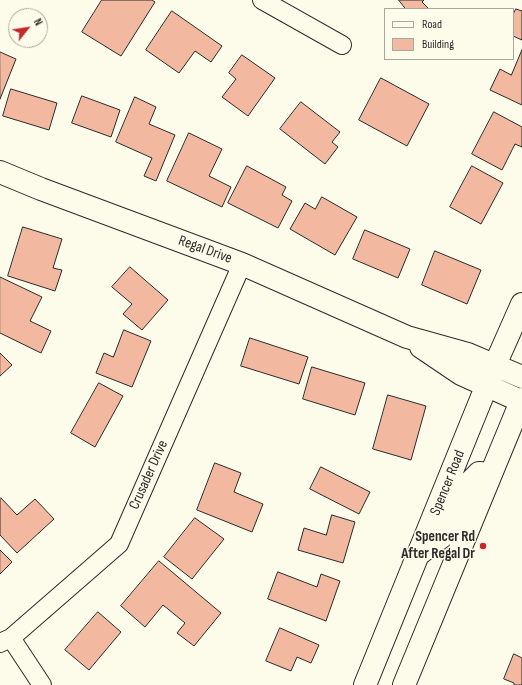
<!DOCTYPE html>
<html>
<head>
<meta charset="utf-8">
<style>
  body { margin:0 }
  #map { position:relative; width:522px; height:685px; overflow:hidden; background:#fdfbea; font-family:"Sofia Sans Condensed",sans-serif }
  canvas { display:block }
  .legend { position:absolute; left:384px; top:8px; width:130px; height:52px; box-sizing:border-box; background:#fdfbea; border:1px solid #a9a89e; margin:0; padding:5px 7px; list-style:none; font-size:12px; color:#2b2b2b }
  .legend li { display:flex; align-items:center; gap:8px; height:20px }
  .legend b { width:20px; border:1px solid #a9a89e }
  .north { position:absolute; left:8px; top:8px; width:40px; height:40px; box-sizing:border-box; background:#fdfbea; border:1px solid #a9a89e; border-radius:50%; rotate:60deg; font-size:11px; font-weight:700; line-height:16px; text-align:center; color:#2b2b2b }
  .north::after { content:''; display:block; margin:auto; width:14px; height:18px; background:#c62828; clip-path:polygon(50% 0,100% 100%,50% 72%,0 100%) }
</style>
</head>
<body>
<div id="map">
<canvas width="522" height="685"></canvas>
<ul class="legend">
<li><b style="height:5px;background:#fdfbea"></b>Road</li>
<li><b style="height:11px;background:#f2b8a0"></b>Building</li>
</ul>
<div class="north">N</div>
</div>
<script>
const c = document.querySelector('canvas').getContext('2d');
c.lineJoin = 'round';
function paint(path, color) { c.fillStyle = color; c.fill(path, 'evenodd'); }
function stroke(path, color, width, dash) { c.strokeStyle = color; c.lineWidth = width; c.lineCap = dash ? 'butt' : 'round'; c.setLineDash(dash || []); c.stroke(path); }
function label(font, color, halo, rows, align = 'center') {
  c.font = font + ' "Sofia Sans Condensed",sans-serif'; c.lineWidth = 3; c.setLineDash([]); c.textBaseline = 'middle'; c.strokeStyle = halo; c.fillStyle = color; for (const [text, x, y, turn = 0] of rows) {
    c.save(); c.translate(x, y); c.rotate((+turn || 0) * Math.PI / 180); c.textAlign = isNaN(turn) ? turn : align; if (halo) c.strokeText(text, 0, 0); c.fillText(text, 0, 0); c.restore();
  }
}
const building = new Path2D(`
  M102,0H152L155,2L121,56L82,32Z
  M399,0H424L422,2L429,9H406Z
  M516,9L522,11V40L513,36V15Z
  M172,11L222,46L211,62L195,51L179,73L146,50Z
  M522,50V105L490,90L500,69L511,75Z
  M0,52L16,59L0,99Z
  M242,55L275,78L248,116L222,97L236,79L229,73Z
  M381,78L429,104L407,146L359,120Z
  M11,89L57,103L49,130L3,116Z
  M82,96L120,110L111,137L72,123Z
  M135,97L156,107L149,124L175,135L156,181L144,176L152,158L116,142Z
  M301,102L340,132L332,142L338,147L325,164L280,129Z
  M494,112L522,127V147L515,144L502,170L472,154Z
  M189,133L222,149L209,176L231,187L222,207L167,181Z
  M247,166L286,187L282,195L292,201L278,228L228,203Z
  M472,166L503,183L481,224L450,207Z
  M322,197L357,217L335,255L290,229L305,203L315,209Z
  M23,227L62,239L53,268L62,270L55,291L8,276Z
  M365,230L410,249L398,278L353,259Z
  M435,251L481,270L467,304L422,285Z
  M130,267L168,300L142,330L123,314L132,304L112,287Z
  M0,277L42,297L30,321L51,331L41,353L0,333Z
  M124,330L151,341L132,387L96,373L104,353L113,357Z
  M250,338L308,357L299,384L241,366Z
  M0,353L12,365L0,376Z
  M312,367L365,383L355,415L303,399Z
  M99,383L123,396L95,447L71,433Z
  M388,395L426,406L411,460L373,449Z
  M215,463L241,473L234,492L263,504L252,532L197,510Z
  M321,467L370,492L359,514L310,489Z
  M1,498L17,515L35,499L54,519L17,553L0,535V499Z
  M332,515L355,522L343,563L298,550L304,528L326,535Z
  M195,518L224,539L192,579L164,557Z
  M0,550L12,562L0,574Z
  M159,561L221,613L194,646L177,633L185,623L163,605L145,627L121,606Z
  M278,572L317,587L321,574L340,581L326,621L268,599Z
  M98,612L121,632L89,670L65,650Z
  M280,628L319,645L311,663L297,657L291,671L266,661Z
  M514,654L522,658V685H514V683L504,679Z`);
const minor = new Path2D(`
  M262,0L342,45
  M11,638L42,685
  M0,643L11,638L119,544L242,264`);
const tertiary = new Path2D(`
  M0,172L41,189L242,264L407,337L468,354L522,377
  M421,347L461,374L521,401`);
const primary = new Path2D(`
  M419,554L448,532L471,481L479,473L491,474
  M365,685L495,365L522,304
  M404,685L522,399`);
const markers = [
  [483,546,4,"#c62828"]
];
const streetNames = [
  ["Regal Drive",205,250,20],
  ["Crusader Drive",149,475,-66],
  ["Spencer Road",448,483,-68]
];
const poiNames = [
  ["Spencer Rd",475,537],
  ["After Regal Dr",475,554]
];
paint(building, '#f2b8a0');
stroke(building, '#2b2b2b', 1);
stroke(minor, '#2b2b2b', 20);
stroke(tertiary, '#2b2b2b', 24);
stroke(primary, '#2b2b2b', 24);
stroke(minor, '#fdfbea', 18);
stroke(tertiary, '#fdfbea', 22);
stroke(primary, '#fdfbea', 22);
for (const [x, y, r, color] of markers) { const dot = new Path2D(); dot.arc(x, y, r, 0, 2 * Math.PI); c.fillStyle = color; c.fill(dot); stroke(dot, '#fdfbea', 1.5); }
label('15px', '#2b2b2b', '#fdfbea', streetNames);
label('bold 15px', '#2b2b2b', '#fdfbea', poiNames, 'right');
</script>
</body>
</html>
